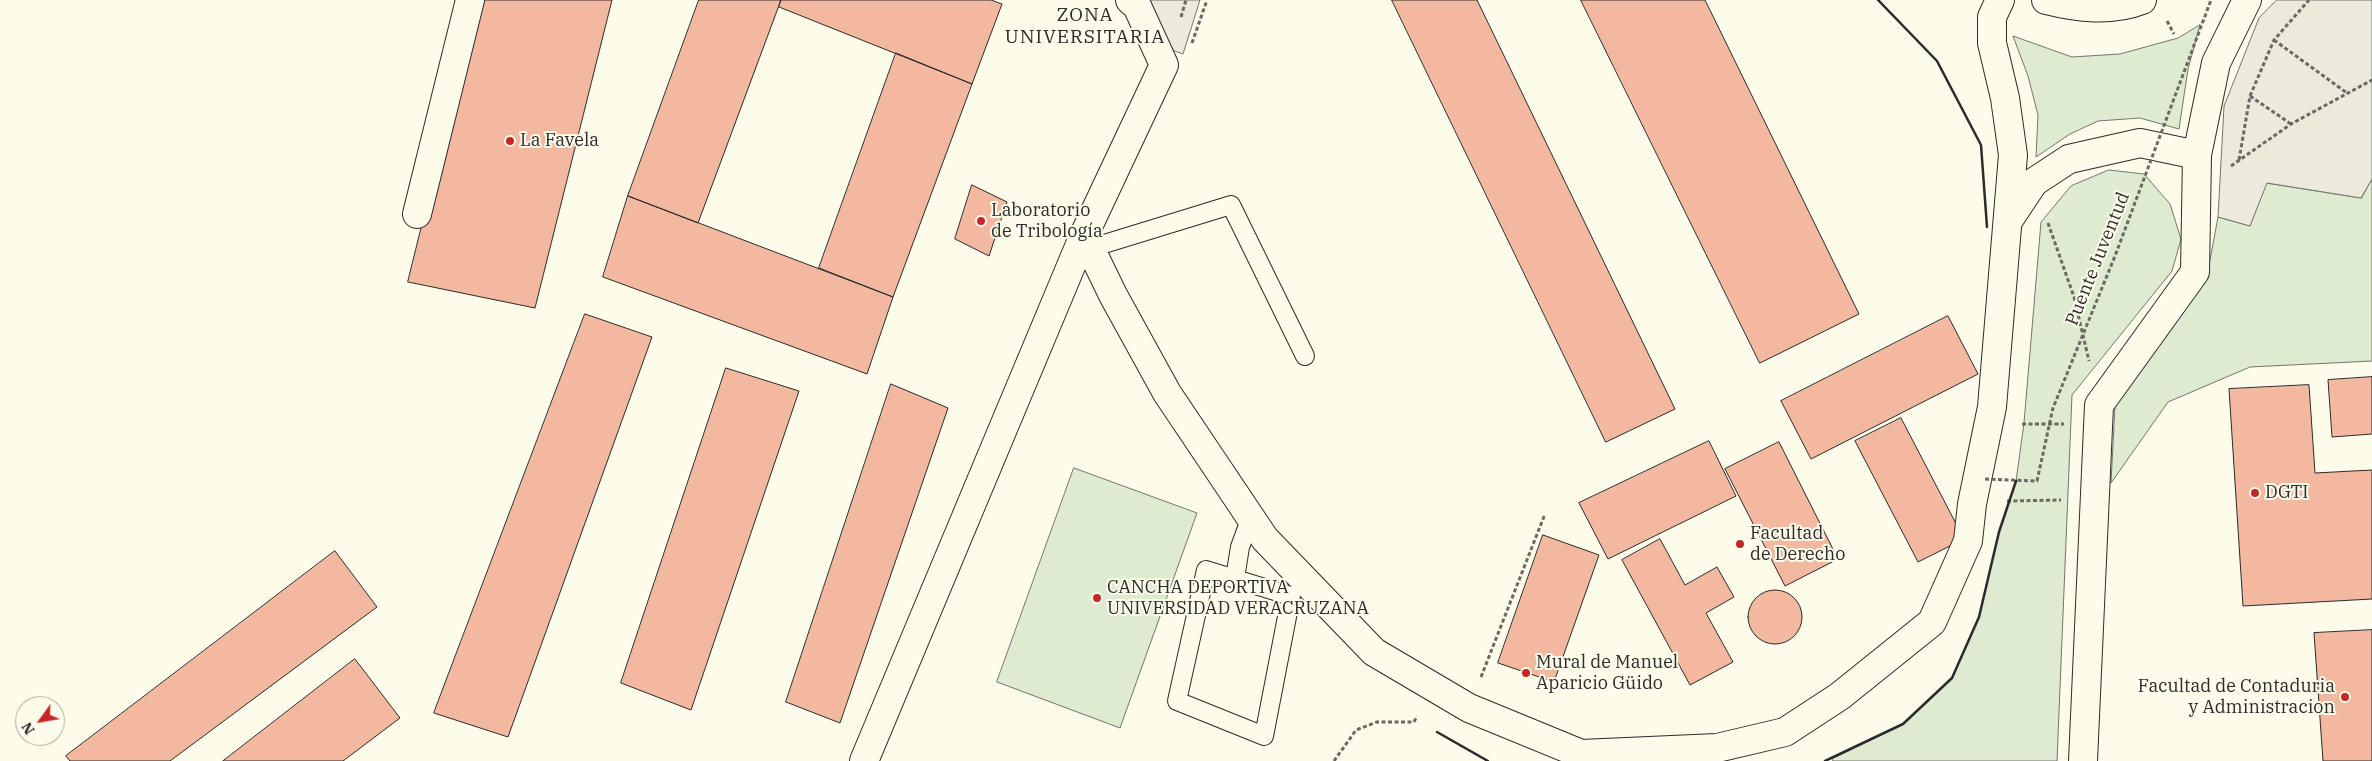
<!DOCTYPE html>
<html>
<head>
<meta charset="utf-8">
<style>
  body { margin:0 }
  #map { position:relative; width:2372px; height:761px; overflow:hidden; background:#fdfbea; font-family:"IBM Plex Serif",serif }
  canvas { display:block }
  .north { position:absolute; left:15px; top:696px; width:50px; height:50px; box-sizing:border-box; background:#fdfbea; border:1px solid #a9a89e; border-radius:50%; rotate:238deg; font-size:14px; font-weight:700; line-height:20px; text-align:center; color:#2b2b2b }
  .north::after { content:''; display:block; margin:auto; width:18px; height:22px; background:#c62828; clip-path:polygon(50% 0,100% 100%,50% 72%,0 100%) }
</style>
</head>
<body>
<div id="map">
<canvas width="2372" height="761"></canvas>
<div class="north">N</div>
</div>
<script>
const c = document.querySelector('canvas').getContext('2d');
c.lineJoin = 'round';
function paint(path, color) { c.fillStyle = color; c.fill(path, 'evenodd'); }
function stroke(path, color, width, dash) { c.strokeStyle = color; c.lineWidth = width; c.lineCap = dash ? 'butt' : 'round'; c.setLineDash(dash || []); c.stroke(path); }
function label(font, color, halo, rows, align = 'center') {
  c.font = font + ' "IBM Plex Serif",serif'; c.lineWidth = 4; c.setLineDash([]); c.textBaseline = 'middle'; c.strokeStyle = halo; c.fillStyle = color; for (const [text, x, y, turn = 0] of rows) {
    c.save(); c.translate(x, y); c.rotate((+turn || 0) * Math.PI / 180); c.textAlign = isNaN(turn) ? turn : align; if (halo) c.strokeText(text, 0, 0); c.fillText(text, 0, 0); c.restore();
  }
}
const green = new Path2D(`
  M2200,25L2188,69L2179,129L2140,118L2098,121L2070,134L2036,157L2038,115L2028,76L2013,36L2072,57L2120,54L2178,38Z
  M2109,170L2144,174L2170,204L2181,239L2172,271L2072,395L2057,761H1833L1832,759L1903,724L1952,678L1979,617L1999,532L2016,481L2024,423L2041,222L2071,186Z
  M2372,179V361L2250,367L2168,402L2111,483L2115,406L2207,276L2218,217L2250,226L2266,183L2361,198Z
  M1074,468L1197,513L1120,728L997,682Z`);
const parking = new Path2D(`
  M1145,0H1200L1183,54L1172,50Z
  M2277,0H2372V179L2361,198L2267,183L2250,226L2218,217L2224,106L2259,18Z`);
const building = new Path2D(`
  M478,0H612L535,308L408,282Z
  M699,0H781L698,223L628,196Z
  M781,0H991L1002,4L972,84L779,7Z
  M1392,0H1477L1675,409L1606,442Z
  M1581,0H1705L1859,314L1760,363Z
  M896,53L972,84L893,297L819,268Z
  M972,185L1007,202L989,256L955,239Z
  M628,196L893,297L867,374L603,277Z
  M585,314L652,337L508,737L434,713Z
  M1948,316L1978,374L1811,459L1781,401Z
  M726,368L799,391L691,710L621,683Z
  M2372,377V434L2332,437L2328,380Z
  M891,384L948,408L840,723L786,702Z
  M2309,385L2315,473L2372,470V599L2243,606L2229,389Z
  M1901,418L1964,539L1918,562L1855,441Z
  M1709,441L1736,496L1608,559L1579,503Z
  M1779,442L1838,559L1785,586L1725,469Z
  M1543,535L1599,555L1554,682L1498,663Z
  M1660,539L1685,585L1717,567L1734,597L1706,613L1733,662L1690,685L1622,560Z
  M335,551L377,607L170,761H70L66,756Z
  M1748 617a27 27 0 1 1 54 0a27 27 0 1 1-54 0Z
  M2372,630V761H2323L2314,633Z
  M355,659L400,718L343,761H223Z`);
const path = new Path2D(`
  M1181,17L1186,0
  M2167,21L2174,34
  M2274,40L2347,93
  M1192,43L1207,0
  M2250,96L2291,124
  M2239,160L2250,96L2274,40L2309,0
  M2231,166L2291,124L2372,80
  M2048,223L2074,297L2089,361
  M2022,424H2064
  M2007,501L2061,500
  M1481,677L1545,514
  M1334,761L1356,730L1377,722H1414L1417,716`);
const service = new Path2D(`
  M1091,248L1231,205L1305,356
  M1206,570L1291,596L1264,736L1177,701Z
  M1235,578L1240,547L1251,517`);
const minor = new Path2D(`
  M417,214L470,0
  M2008,221L2034,182L2069,159L2140,143L2197,155
  M1084,235L1113,295L1167,393L1265,539L1374,652L1469,708L1581,754L1717,748L1785,732L1840,696L1932,622L1968,541L1972,504L1992,407L2013,155L2005,98L1992,43V17L2000,0
  M864,761L1084,235L1164,65L1137,6L1130,0
  M2083,761L2099,405L2195,272L2197,155L2216,63L2247,0`);
const primary = new Path2D(`
  M2046,0C2078,8 2111,12 2142,0`);
const pathBridge = new Path2D(`
  M1985,479L2037,481L2053,408L2115,256L2211,0`);
const wall = new Path2D(`
  M1878,0L1937,61L1981,145L1987,227
  M1437,732L1488,761
  M1825,761L1903,724L1952,678L1979,617L1999,532L2016,481`);
const markers = [
  [510,141,5,"#c62828"],
  [981,221,5,"#c62828"],
  [2255,493,5,"#c62828"],
  [1740,544,5,"#c62828"],
  [1097,598,5,"#c62828"],
  [1526,673,5,"#c62828"],
  [2345,697,5,"#c62828"]
];
const poiNames = [
  ["La Favela",520,141],
  ["Laboratorio",991,211],
  ["de Tribología",991,232],
  ["DGTI",2265,493],
  ["Facultad",1750,534],
  ["de Derecho",1750,555],
  ["CANCHA DEPORTIVA",1107,588],
  ["UNIVERSIDAD VERACRUZANA",1107,609],
  ["Mural de Manuel",1536,663],
  ["Aparicio Güido",1536,684],
  ["Facultad de Contaduria",2335,687,"right"],
  ["y Administracion",2335,708,"right"]
];
const streetNames = [
  ["Puente Juventud",2098,259,-68]
];
const neighbourhoodNames = [
  ["ZONA",1085,16],
  ["UNIVERSITARIA",1085,38]
];
paint(green, '#deebd1');
stroke(green, '#74746e', 1);
paint(parking, '#eceadb');
stroke(parking, '#74746e', 1);
paint(building, '#f2b8a0');
stroke(building, '#2b2b2b', 1);
stroke(service, '#2b2b2b', 20);
stroke(minor, '#2b2b2b', 30);
stroke(primary, '#2b2b2b', 30);
stroke(path, '#6a6964', 3, [4, 2.5]);
stroke(service, '#fdfbea', 18);
stroke(minor, '#fdfbea', 28);
stroke(primary, '#fdfbea', 28);
stroke(pathBridge, '#6a6964', 3, [4, 2.5]);
stroke(wall, '#2b2b2b', 2.5);
for (const [x, y, r, color] of markers) { const dot = new Path2D(); dot.arc(x, y, r, 0, 2 * Math.PI); c.fillStyle = color; c.fill(dot); stroke(dot, '#fdfbea', 2); }
label('18px', '#2b2b2b', '#fdfbea', poiNames, 'left');
label('18px', '#2b2b2b', '#fdfbea', streetNames);
c.letterSpacing = '1px';
label('19px', '#2b2b2b', '#fdfbea', neighbourhoodNames);
c.letterSpacing = '0px';
</script>
</body>
</html>
